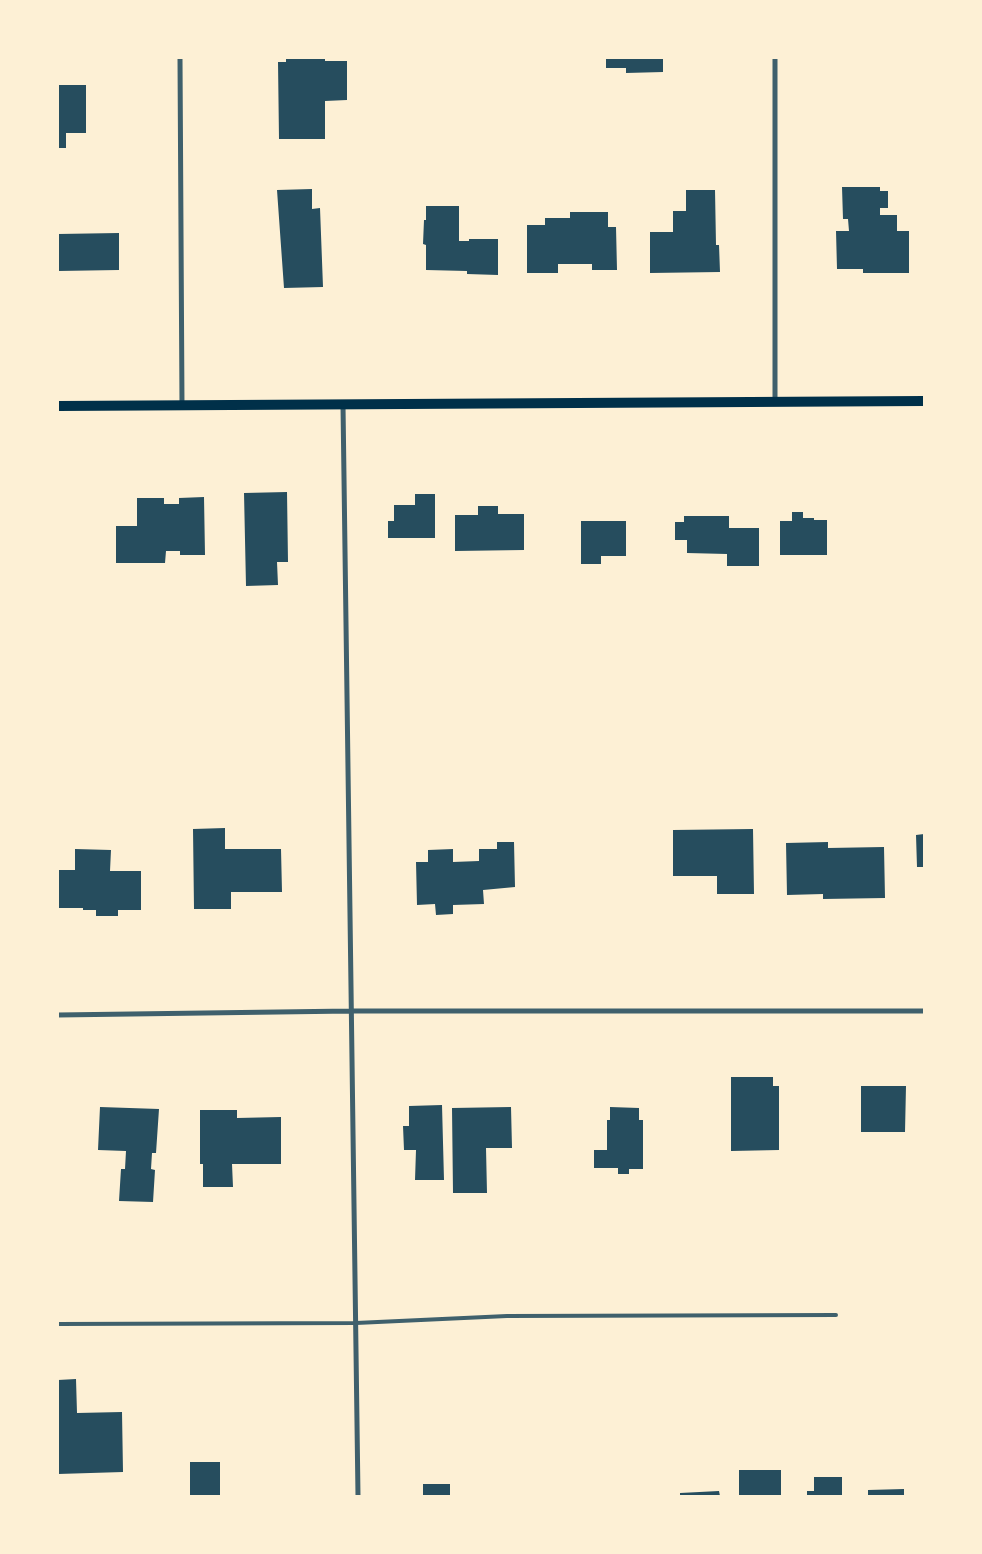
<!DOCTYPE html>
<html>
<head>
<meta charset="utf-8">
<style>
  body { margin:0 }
  #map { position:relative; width:982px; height:1554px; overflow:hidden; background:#fdf0d5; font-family:"Public Sans",sans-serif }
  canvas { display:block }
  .frame { position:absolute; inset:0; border:59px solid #fdf0d5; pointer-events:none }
</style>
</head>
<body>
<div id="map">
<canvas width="982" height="1554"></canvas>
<div class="frame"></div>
</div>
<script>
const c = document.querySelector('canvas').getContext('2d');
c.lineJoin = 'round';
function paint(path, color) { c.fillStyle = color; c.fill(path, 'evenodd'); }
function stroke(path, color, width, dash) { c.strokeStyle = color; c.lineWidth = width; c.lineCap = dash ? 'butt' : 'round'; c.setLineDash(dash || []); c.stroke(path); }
const building = new Path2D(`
  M286,58H325V61H347V100L325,101V139H279L278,62H286Z
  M606,58H663V72L626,73V68H606Z
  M58,85H86V133H66V148H58Z
  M842,187H880V191H888V208H880V215H897V231H909V273H863V269H837L836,231H849L848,219H843Z
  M312,189V209L320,208L323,287L284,288L277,190Z
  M686,190H715L716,245H719L720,272L650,273V232H673V211H686Z
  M426,206H459V241H469V239H498V275L467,274V271L426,270V245L423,244L424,220H426Z
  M570,212H608V227H616L617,270H592V264H558V273H527V225H545V218H570Z
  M119,233V270L58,271V234Z
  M287,492L288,562H277L278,585L246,586L244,493Z
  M415,494H435V538H388V521H394V505H415Z
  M204,497L205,555H180V551H166L165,563H116V526H137V498H164V504H179V498Z
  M478,506H498V514H524V550L455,551V515H478Z
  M792,512H803V518H814V520H827V555H780V521H792Z
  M684,516H729V528H759V566H727V554L687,553V540H675V522H684Z
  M581,521H626V556H601V564H581Z
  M225,828V849H281L282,892H231V909H194L193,829Z
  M753,829L754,894H717V876H673V830Z
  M924,834V867H917L916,835Z
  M497,842H514L515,887L483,890L484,904L453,905V914L436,915L435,904L417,905L416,862H428V850L453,849V862L479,861V849H497Z
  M828,842V848L884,847L885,898L823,899V894L787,895L786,843Z
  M75,849L111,850L110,871H141V910H118V916H96V910H83V908H58V870H75Z
  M731,1077H773V1086H779V1150L731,1151Z
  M861,1086H906L905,1132H861Z
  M442,1105L444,1180H415L416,1150H404L403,1126H409V1106Z
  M100,1107L159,1109L156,1153H152L151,1169L155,1170L153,1202L119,1201L121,1169H125L126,1151L98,1150Z
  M511,1107L512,1148H486L487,1193H453L452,1108Z
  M610,1107L639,1108V1120H643V1169H629V1174H618V1168H594V1150H607V1120H610Z
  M200,1110H237V1118L281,1117V1164H232L233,1187H203V1164H200Z
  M76,1379L77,1413L122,1412L123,1472L58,1474V1380Z
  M190,1462H220V1496H190Z
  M739,1470H781V1496H739Z
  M814,1477H842V1496H807V1491H814Z
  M423,1484H450V1496H423Z
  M904,1489V1496H868V1490Z
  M719,1491L720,1496H680V1493Z`);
const service = new Path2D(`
  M58,1324L356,1323L507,1316L836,1315`);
const minor = new Path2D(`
  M180,58L182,406
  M775,58V402
  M343,405L358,1496
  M58,1015L351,1011H924`);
const secondary = new Path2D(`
  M58,406L924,401`);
paint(building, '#264d5e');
stroke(service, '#3f606c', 4);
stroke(minor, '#3f606c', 5);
stroke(secondary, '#003049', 10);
</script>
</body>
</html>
